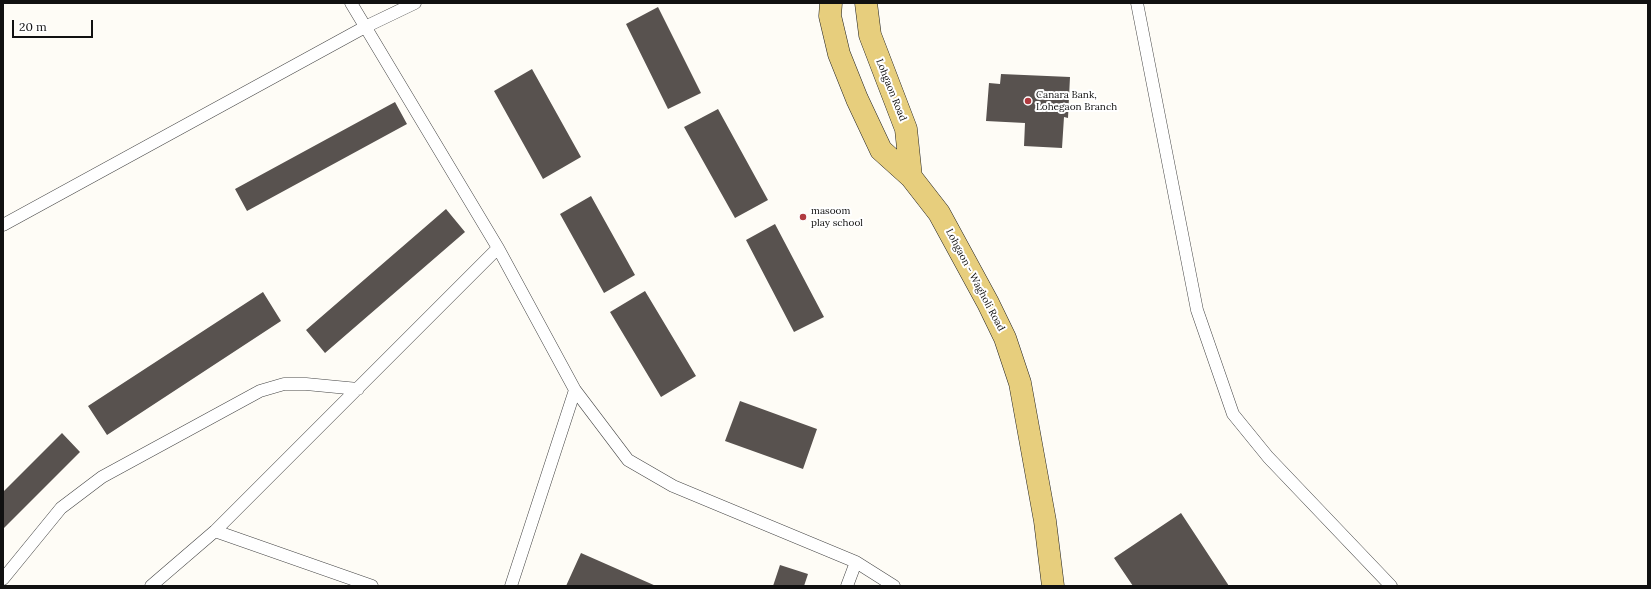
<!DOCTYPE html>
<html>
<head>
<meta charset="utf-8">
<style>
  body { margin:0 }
  #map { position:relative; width:1651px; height:589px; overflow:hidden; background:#fefcf6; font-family:Lora,serif }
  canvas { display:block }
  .frame { position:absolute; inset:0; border:4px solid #111; pointer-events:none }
  .scale { position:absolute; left:12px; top:20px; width:81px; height:18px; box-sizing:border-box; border:2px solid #111; border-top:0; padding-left:5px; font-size:12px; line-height:14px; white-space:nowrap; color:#111; -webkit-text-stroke:3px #fff; paint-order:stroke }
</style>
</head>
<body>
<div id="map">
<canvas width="1651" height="589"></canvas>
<div class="frame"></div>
<div class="scale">20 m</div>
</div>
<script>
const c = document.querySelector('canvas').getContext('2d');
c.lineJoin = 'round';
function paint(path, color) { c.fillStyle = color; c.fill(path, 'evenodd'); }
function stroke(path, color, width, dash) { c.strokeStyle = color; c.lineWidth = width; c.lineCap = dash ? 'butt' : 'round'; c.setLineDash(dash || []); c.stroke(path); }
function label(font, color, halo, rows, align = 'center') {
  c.font = font + ' Lora,serif'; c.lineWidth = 4; c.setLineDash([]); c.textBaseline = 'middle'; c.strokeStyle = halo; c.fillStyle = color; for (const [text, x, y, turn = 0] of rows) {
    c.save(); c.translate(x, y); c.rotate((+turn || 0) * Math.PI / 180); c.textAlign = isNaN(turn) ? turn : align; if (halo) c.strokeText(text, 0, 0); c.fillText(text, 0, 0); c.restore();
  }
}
const building = new Path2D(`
  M658,7L701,93L668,109L626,24Z
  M532,69L581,157L543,179L494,91Z
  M1001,74L1070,77L1068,118L1064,117L1062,148L1024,146L1025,123L986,121L989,83L1000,84Z
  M395,102L407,124L247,211L235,189Z
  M718,109L768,200L735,218L684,127Z
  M591,196L635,275L604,293L560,214Z
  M446,209L465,232L325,353L306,330Z
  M775,224L824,317L794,332L746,240Z
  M645,291L696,376L661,397L610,312Z
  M263,292L281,321L107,435L88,406Z
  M740,401L817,429L803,469L725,441Z
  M62,433L80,452L3,529V492Z
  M1181,513L1229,586H1133L1114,558Z
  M581,553L656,586H566Z
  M780,565L808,574L804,586H773Z`);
const service = new Path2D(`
  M351,3L498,248L575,390L628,460L673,486L856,562L894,586
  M1137,3L1197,310L1233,414L1268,457L1391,586
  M3,225L365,27L415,3
  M215,531L372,586
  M3,579L61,508L102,477L260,391L284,384H306L358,389
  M151,586L215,531L498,248
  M511,586L575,390
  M847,586L856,562`);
const primary = new Path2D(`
  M831,3L830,16L839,54L857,99L881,150L911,177L939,213L988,303L1005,338L1020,383L1045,521L1053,586
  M866,3L870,35L906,129L911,177`);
const markers = [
  [1028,101,4,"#b03a3f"],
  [803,217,4,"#b03a3f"]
];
const streetNames = [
  ["Lohgaon Road",891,90,68],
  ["Lohgaon - Wagholi Road",975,280,62]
];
const poiNames = [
  ["Canara Bank,",1036,95],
  ["Lohegaon Branch",1036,107],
  ["masoom",811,211],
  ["play school",811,223]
];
paint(building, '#58524f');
stroke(service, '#444', 13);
stroke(primary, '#222', 23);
stroke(service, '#fff', 12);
stroke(primary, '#e7ce7d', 22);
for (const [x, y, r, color] of markers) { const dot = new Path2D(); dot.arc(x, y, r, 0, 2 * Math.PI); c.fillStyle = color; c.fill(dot); stroke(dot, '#fff', 1.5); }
label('10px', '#111', '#fff', streetNames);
label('10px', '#111', '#fff', poiNames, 'left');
</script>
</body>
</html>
